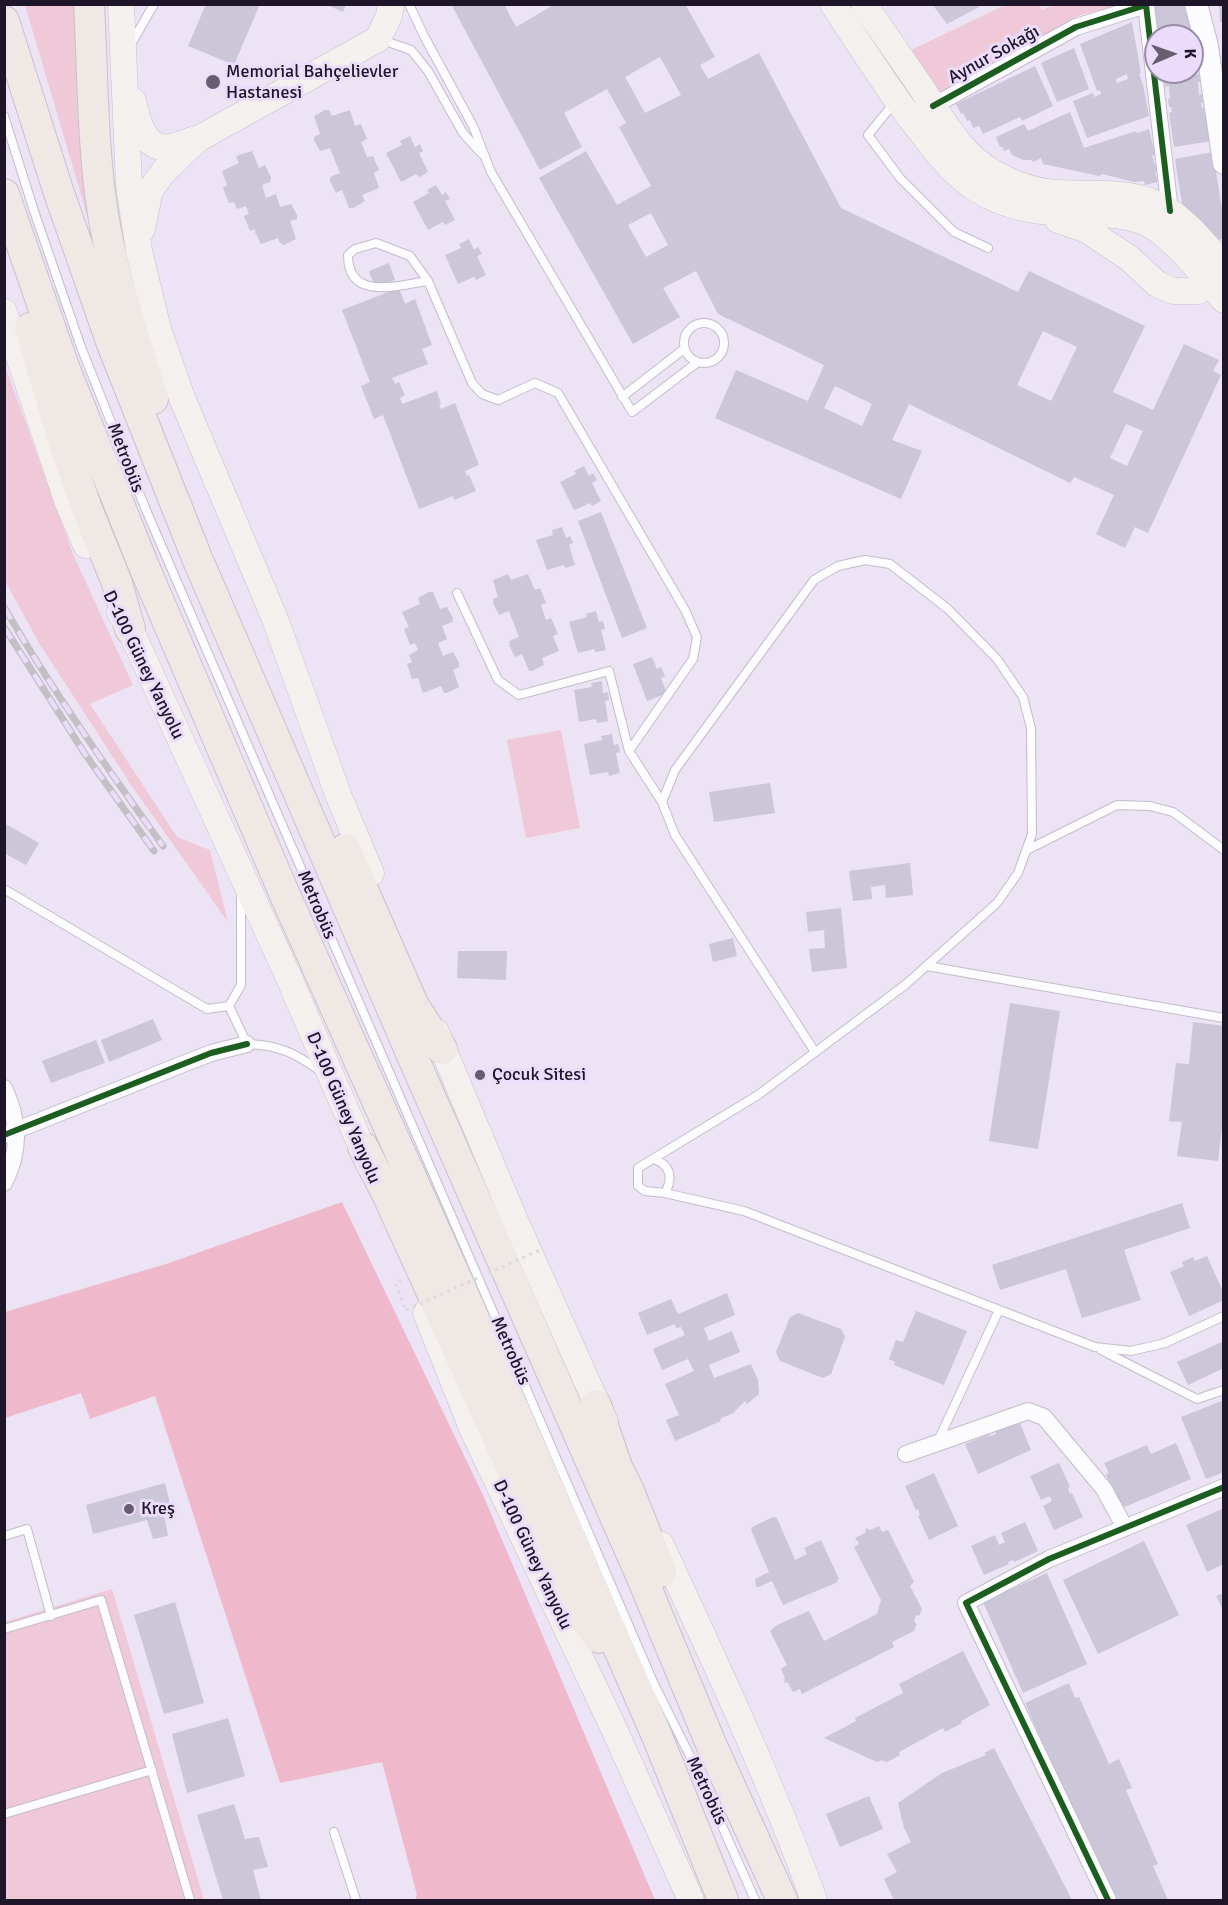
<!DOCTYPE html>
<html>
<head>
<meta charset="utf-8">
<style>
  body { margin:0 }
  #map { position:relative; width:1228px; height:1905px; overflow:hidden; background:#ece3f5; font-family:Signika,sans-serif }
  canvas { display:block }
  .frame { position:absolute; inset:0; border:6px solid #1e1528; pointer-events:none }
  .north { position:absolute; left:1144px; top:24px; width:60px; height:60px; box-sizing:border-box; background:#ebdcfc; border:2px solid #998ca7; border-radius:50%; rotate:88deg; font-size:16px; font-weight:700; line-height:24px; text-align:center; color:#1e1528 }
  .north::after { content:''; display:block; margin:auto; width:21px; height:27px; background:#665d70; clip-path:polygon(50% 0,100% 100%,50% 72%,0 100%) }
</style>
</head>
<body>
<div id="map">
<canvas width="1228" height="1905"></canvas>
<div class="frame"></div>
<div class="north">K</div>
</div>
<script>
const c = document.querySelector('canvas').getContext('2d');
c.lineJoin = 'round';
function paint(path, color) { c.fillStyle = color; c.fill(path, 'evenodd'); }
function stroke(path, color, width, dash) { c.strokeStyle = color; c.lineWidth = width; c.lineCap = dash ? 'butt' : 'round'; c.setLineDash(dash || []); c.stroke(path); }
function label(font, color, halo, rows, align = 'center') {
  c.font = font + ' Signika,sans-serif'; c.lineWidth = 6; c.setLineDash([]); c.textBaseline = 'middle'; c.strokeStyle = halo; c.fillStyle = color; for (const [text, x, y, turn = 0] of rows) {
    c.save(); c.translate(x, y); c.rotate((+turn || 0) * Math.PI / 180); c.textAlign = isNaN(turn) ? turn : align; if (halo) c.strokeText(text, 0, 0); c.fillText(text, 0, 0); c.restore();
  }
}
const green = new Path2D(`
  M25,5H76L90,225Z
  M1005,5H1039L1042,10L1053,5H1121L1080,15L933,98L907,52Z
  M4,363L73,554L133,685L90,704L177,837L210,850L228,922L131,785L39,643L5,581Z
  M561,730L580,828L526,838L507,740Z
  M112,1589L204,1900H5V1622Z`);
const forest = new Path2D(`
  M342,1202L483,1495L655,1900H415L417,1895L382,1762L280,1783L155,1396L90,1419L81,1393L5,1418V1312L166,1264Z`);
const building = new Path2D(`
  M206,4H260L234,65L188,46Z
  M325,4H346L343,12Z
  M451,4H504L516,27L555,4H685L715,57L700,65L708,79L759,53L841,208L1018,292L1029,271L1145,326L1113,392L1153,410L1184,344L1219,360L1213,371L1221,375L1148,533L1135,527L1125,548L1096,534L1114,495L1074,477L1070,483L909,404L892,440L922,451L901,499L715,418L736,370L808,401L824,365L718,314L696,271L663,288L680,317L633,344L539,178L586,151L617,205L651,186L619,127L626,123L607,89L564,113L582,147L540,170ZM660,57L681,95L645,113L625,77ZM651,213L668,245L646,257L628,225ZM1043,331L1077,347L1051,401L1017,385ZM835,386L872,404L862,426L824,408ZM1126,424L1143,431L1127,466L1110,458Z
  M932,4H978L979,7L947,24Z
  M1152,4H1190L1199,70H1195L1196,75L1199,74L1200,82H1198L1199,95L1202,94L1203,102L1201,103L1202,108L1206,107L1212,141L1174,147L1169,113L1172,112L1171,107H1169L1168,99H1170L1169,86L1165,87L1166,74H1161V72H1192V36H1156Z
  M1219,4H1224V22H1220Z
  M1132,22L1141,73L1139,74L1143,85L1149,116L1087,138L1073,101L1093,93L1094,97L1101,94L1100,90L1097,91L1080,44ZM1127,74L1128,79L1117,83L1116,79Z
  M1074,48L1089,89L1057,102L1041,63Z
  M1035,66L1053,106L1022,121L1020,117L983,134L979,126L973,128L970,120L967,121L963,113L961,114L956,104Z
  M325,110H329L332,116L350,110L355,126L361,124L367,139L361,142L367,157L373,156L379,170L374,173L379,188L362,195L365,201L353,208H349L342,190L336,193L330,181V177L340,173L330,148L320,151L314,140V137L320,134L314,116Z
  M1070,112L1084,148L1136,131L1137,133L1149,129L1155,154L1152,156L1158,172L1155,173L1158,182L1145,185L1144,181L1134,182L1102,174L1099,176L1043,164L1041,158L1033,162L1032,160H1023L1012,155L1009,149L1004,151L1003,147H1000L996,137L1024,124L1028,131Z
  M410,136L415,147L420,144L423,151L419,153L428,172L419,177L416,174L401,182L386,153L402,145L400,141Z
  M252,151L259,168L265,165L271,177L270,182L262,185L266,198L276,194L280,207L291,204L297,215V219L290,221L296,239L284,245L280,243L278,238L261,244L255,232V229L250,231L244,216L249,214L246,206L237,209L234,202L229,203L223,188L227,185L222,171L239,163L236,157L239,155Z
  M1213,152L1224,222V238L1216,241L1183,211L1175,159Z
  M436,185L442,195L446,192L450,199L445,201L455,220L445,225L443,222L428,230L413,202L429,193L427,190Z
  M469,239L474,250L478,247L482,254L477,256L486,275L476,280L474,277L458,284L445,255L461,248L459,244Z
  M389,263L395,280L375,287L369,271Z
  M399,288L405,304L415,299L432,345L422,349L428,364L392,378L395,384L399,382L405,395L400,398L402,404L437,391L441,404L439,405L441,409L455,403L479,465L465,471L467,476L469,475L476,491L454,500L453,496L419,509L383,415L374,419L361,386L370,382L342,310Z
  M584,466L589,476L593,473L597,480L592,483L601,501L592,506L590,503L574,510L560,482L576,474L574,471Z
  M601,512L647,628L622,638L578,521Z
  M562,527L566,538L570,536L573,543L569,545L575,565L565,568L564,565L547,570L536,540L553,535L552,530Z
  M508,574L511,580L528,574L535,590L540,588L546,603L541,605L546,620L551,618L558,634L553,636L559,651L542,658L544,665L532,671H529L522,654L515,657L509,645L510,644L509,641L519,637L509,611L499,615L493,603V599L498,597L493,580Z
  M429,592H433L440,609L447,607L453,618L452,622L442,626L447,639L438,643L443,656L453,652L459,663V667L453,670L459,687L447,693H444L441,686L423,693L418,678L412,679L407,664L412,662L409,655L418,650L415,643L410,645L404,629L409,627L402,612L420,604L418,598Z
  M596,611L599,622L603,621L605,629L601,630L606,650L596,652L594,649L578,653L569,622L587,617L586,614Z
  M652,657L657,669L661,667L665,676L661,678L667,693L647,701L633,664Z
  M602,681L603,693L608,692L609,700L605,701L608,721L597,723L596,719L579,722L574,690L592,687L591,683Z
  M612,734L614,745L618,744L620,752L616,753L620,773L609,776L608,772L590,775L584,744L602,740L601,736Z
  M770,783L775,813L714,822L709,792Z
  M4,823L39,843L26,865L4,853Z
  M910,863L913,895L886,898L885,885L871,887L872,899L853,901L849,871Z
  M841,908L847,968L812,972L809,949L825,948L824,930L808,932L806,912Z
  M733,938L737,956L713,962L709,944Z
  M458,951H507L506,980L457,978Z
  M1010,1003L1060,1011L1038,1149L989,1141Z
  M153,1019L162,1040L109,1062L101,1040Z
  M1193,1022L1224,1026V1112L1218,1161L1177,1156L1182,1122L1169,1121L1176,1063L1189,1064Z
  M96,1040L105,1063L51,1083L42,1061Z
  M1182,1203L1190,1228L1124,1250L1141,1300L1082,1318L1066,1269L1000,1290L992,1265Z
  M1207,1256L1224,1294V1300L1189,1316L1170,1272L1184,1266L1182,1262L1193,1257L1195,1261Z
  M727,1293L735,1315L704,1328L709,1341L732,1331L740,1352L709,1365L714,1378L751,1364L758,1380L759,1394L747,1404L745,1401L733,1413L720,1419L721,1421L675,1441L666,1420L679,1415L665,1384L694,1371L688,1359L662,1370L653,1349L685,1335L681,1327L676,1328L675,1324L647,1335L638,1313L671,1299L678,1314Z
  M916,1311L967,1331L944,1385L894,1365L895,1362L889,1359L896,1340L903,1342Z
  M798,1313L841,1329L845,1337L831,1374L823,1378L780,1361L776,1352L790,1317Z
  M1224,1341V1368L1188,1385L1177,1362Z
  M1224,1400V1472L1206,1479L1181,1417Z
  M1019,1421L1031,1450L978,1474L965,1444L989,1434L990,1436L996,1434L995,1431Z
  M1176,1443L1191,1479L1120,1509L1106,1474L1109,1473L1104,1463L1147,1445L1151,1454Z
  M1059,1463L1070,1487L1068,1488L1070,1494L1072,1493L1083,1517L1054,1530L1043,1506L1052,1501L1050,1496L1041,1500L1030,1476Z
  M934,1473L958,1526L929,1540L918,1516L920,1515L918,1509L916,1510L905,1486Z
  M165,1483L172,1512L164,1515L168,1536L153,1539L147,1520L93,1534L86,1505Z
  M1224,1508V1564L1207,1572L1186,1525Z
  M773,1517L777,1518L795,1560L807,1554L804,1548L821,1540L839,1579L836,1580L838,1582L783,1605L772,1581L759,1587H756L755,1579L769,1572L751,1530L752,1527Z
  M1025,1522L1038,1551L1014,1562L1013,1560L1008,1562L1009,1564L984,1575L971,1546L995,1535L999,1545L1005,1542L1001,1533Z
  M879,1526L882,1532L888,1530L914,1582L910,1586L922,1609L919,1616L916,1615L914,1622L917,1624L914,1631L892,1642L894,1647L802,1694L800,1689L793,1692L788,1683L784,1682L785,1678L781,1669L787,1665L770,1631L777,1625L809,1611L824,1641L877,1614L881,1600L854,1547L859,1544L855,1538L865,1533L866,1528L870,1530Z
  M1144,1541L1179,1615L1098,1654L1063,1580Z
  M1047,1573L1087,1664L1023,1693L983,1602Z
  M1224,1593V1612L1216,1596Z
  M175,1602L204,1703L164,1714L134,1615Z
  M963,1651L990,1705L961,1721L962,1723L945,1732L943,1728L899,1752L900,1755L887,1762L882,1760L877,1762L824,1738L856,1721L855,1718L903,1693L899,1684Z
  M1069,1683L1075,1698L1079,1697L1109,1764L1119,1759L1132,1788L1126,1790L1158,1864L1153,1866L1168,1900H1112L1025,1703Z
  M228,1718L245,1776L187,1793L172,1734Z
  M994,1748L1072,1900H894L884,1879L897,1872L887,1854L911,1842L904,1828L898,1803L942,1773L986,1755L984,1753Z
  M869,1796L883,1829L840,1847L826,1814Z
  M234,1804L245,1839L259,1837L268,1867L253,1870L261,1900H223L197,1815Z`);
const path = new Path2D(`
  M401,1280L395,1283L406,1310`);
const lane = new Path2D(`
  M409,4L424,36L473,126L491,172L632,412L698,362
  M382,40L411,50L428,71L463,133L482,154
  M130,46L154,4
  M894,103L868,135L900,178L954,232L988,248
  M4,116L34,211L81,347L146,510L654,1684L698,1772L755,1900
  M428,281C398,285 348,302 348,255L355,249L376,243L410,256L428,281L472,383L482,394L498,400L535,383L558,393L685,610L697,637L693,659L629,751
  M684 343a20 20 0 1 1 40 0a20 20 0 1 1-40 0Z
  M622,397L684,349
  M457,593L498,680L519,695L609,671L629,751L662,802
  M1027,850L1117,805L1150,806L1173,812L1224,850
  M4,889L207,1009L229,1006
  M927,966L1224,1018
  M229,1006L247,1044C279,1045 295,1053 320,1071
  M229,1006L241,985V895
  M815,1052L675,835L662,802L675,770L814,580L838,566L865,560L890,564L948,609L997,659L1023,697L1031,728L1032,834L1018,873L997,903L905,985L758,1095L638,1168V1186L645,1191L665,1193L744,1211L1095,1347L1131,1351L1165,1343L1224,1316
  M654,1159C671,1165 673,1178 665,1193
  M1101,1350L1197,1399L1224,1390
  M937,1443L999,1310
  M4,1536L27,1529L51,1616
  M4,1629L101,1600L190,1900
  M4,1814L152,1770
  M334,1832L356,1900`);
const street = new Path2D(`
  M933,106L1076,27L1146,5L1170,211
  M4,1088C19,1120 21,1150 4,1183
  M4,1135L211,1053L247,1044
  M906,1454L1028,1411L1044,1417L1104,1489L1125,1528
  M1108,1900L966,1603L1049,1559L1224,1487`);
const secondary = new Path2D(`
  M1196,4L1207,46L1224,163`);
const primary = new Path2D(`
  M121,4L129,185L139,251L158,329L182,398L275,619L339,797L371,873
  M833,4C861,46 887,89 918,128C936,151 953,175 978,190C1012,211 1049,213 1088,214C1105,214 1126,215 1142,221C1170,232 1204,276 1224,300
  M864,4C883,32 902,60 921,87C941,118 961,155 994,173C1013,184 1036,192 1058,193C1094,195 1138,189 1169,211C1190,225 1207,247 1224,266
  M133,101C137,117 142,145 162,147C172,149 186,142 195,139
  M1058,220L1087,230L1129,258L1157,284L1173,291H1198L1208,282L1215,268
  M142,229L150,190L165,170L198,139L378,39L389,16L391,4
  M4,312L68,503L86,545
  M120,612L130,629L289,978L369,1164
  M436,1032L513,1216L605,1422
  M426,1313L472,1428L614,1729L691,1900
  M661,1545C715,1662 770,1779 814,1900`);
const highway = new Path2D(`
  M89,4C93,74 92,145 103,214C113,277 135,339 153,399
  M4,21L59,193L112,344L197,558L414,1060L643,1580L711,1744L782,1900
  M4,194L64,367L145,569L285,895L454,1273L657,1736L723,1900
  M30,328L63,440L87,509L117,583L130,629
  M345,849L414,1006L442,1049
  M363,1147L388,1196L566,1588L580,1612L599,1638
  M596,1405L617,1467L629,1491L661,1572`);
const rail = new Path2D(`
  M4,607C52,690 107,768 163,846
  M4,627L85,754L154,851`);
const pathBridge = new Path2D(`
  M406,1310L542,1249`);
const cycleway = new Path2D(`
  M933,106L1076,27L1146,5L1170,211
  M4,1135L211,1053L247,1044
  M1108,1900L966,1603L1049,1559L1224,1487`);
const markers = [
  [213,82,8,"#665d70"],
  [480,1075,6,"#665d70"],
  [129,1509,6,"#665d70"]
];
const streetNames = [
  ["Aynur Sokağı",994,55,-29],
  ["Metrobüs",125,458,69],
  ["D-100 Güney Yanyolu",143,665,64],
  ["Metrobüs",316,905,67],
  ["D-100 Güney Yanyolu",343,1108,67],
  ["Metrobüs",510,1351,66],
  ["D-100 Güney Yanyolu",532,1555,65],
  ["Metrobüs",706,1791,65]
];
const poiNames = [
  ["Memorial Bahçelievler",226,72],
  ["Hastanesi",226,93],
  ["Çocuk Sitesi",492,1075],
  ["Kreş",141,1509]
];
paint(green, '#f0c9d8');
paint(forest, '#f0b8cb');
paint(building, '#cbc6d8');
stroke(lane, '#c4bccd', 10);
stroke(street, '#c4bccd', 18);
stroke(secondary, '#c4bccd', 24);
stroke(primary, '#c6c1cc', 27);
stroke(highway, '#c6c1cc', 32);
stroke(path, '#dcd9de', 3, [3, 4.5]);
stroke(lane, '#fcfbfe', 8);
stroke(street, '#fcfbfe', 16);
stroke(secondary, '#fcfbfe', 22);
stroke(primary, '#f4f0ee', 26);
stroke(highway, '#f0e8e5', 30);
stroke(rail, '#c3c0c5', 7);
stroke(rail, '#ebdcfc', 4.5, [14]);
stroke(pathBridge, '#dcd9de', 3, [3, 4.5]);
stroke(cycleway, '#1b5e20', 6);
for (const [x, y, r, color] of markers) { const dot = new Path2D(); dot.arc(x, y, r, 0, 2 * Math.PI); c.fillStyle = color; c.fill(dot); stroke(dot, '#ebdcfc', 2); }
label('18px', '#1e1528', '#ebdcfc', streetNames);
label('18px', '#1e1528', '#ebdcfc', poiNames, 'left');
</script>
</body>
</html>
